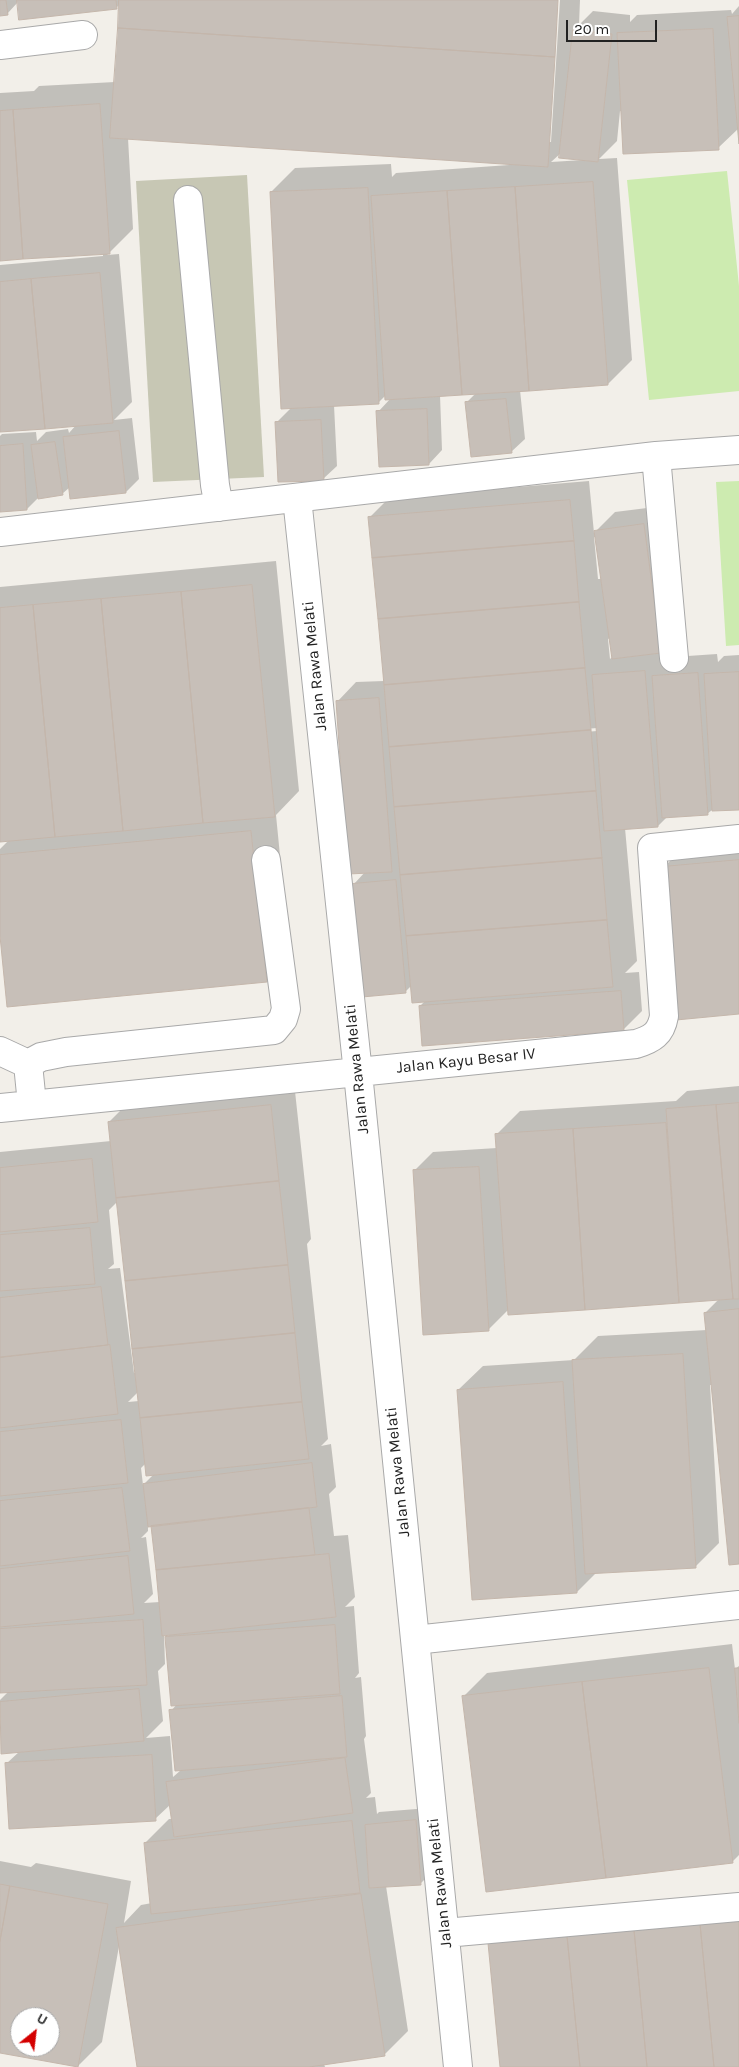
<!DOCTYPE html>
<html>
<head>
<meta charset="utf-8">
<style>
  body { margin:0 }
  #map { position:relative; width:739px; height:2067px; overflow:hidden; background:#f2efe9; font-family:Karla,sans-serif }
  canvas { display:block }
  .north { position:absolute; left:10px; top:2007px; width:50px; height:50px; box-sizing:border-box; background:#fff; border:1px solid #a7a7a7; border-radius:50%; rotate:29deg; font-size:14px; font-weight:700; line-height:20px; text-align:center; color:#222 }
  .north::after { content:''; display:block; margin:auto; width:18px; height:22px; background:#d40000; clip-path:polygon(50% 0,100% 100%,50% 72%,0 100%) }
  .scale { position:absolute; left:566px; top:20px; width:91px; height:22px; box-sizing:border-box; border:2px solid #222; border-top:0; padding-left:6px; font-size:15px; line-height:18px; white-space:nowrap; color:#222; -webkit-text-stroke:4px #fff; paint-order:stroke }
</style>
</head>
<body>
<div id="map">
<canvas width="739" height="2067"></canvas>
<div class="north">U</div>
<div class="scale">20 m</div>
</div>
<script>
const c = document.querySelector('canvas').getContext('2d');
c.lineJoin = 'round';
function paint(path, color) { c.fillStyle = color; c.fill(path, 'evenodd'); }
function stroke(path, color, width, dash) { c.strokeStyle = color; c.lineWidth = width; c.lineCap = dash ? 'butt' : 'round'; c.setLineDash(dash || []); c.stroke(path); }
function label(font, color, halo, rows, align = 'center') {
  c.font = font + ' Karla,sans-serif'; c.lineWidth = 4; c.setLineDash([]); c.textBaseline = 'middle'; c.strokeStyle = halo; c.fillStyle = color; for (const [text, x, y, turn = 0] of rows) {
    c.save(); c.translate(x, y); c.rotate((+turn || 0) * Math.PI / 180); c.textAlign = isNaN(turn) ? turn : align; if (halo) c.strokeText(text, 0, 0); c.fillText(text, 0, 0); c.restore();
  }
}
const construction = new Path2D(`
  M247,175L264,477L153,482L136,181Z`);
const grass = new Path2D(`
  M727,171L739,286V391L649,400L627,180Z
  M739,481V645L726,646L716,482Z`);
const shadow = new Path2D(`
  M0,0H557L548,142H551L560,0H580L579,25L593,11L630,15V22L637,15L731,10L732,14L739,6V131V128L718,148L620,111L617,141L599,159L617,158L632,360L608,384L520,390L525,439L511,452L467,402L476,393L440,395L442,450L429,464L378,412L391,398L386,395L378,403L334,405L337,466L323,479L276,423L292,407L271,192L295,168L391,164L392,177L396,173L509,165V164L128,138L133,229L107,255L119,254L132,402L114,420L132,418L139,479L126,492L70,487L62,494L38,498L27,509L0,511V436L2,434L36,432L37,441L46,432L68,429L69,433L77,424L0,431V265L103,256V253L0,259V93L34,91L39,86L115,82L120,4L117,7L18,2L7,14L0,15ZM561,153L583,160L551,162Z
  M589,481L594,533L615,512L663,506L673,657L717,654L718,662L724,656L739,655V809L712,810L707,814L667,817L658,826L625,828L637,961L625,973L639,972L642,1011L623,1030L420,1006L426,1000L411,986L405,992L354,884L365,872L337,702L356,682L384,681L370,517L389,498ZM594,537H596L602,579H598ZM610,638L613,656L610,659L608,639ZM597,728V731L409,746V744Z
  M276,561L299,791L276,815L290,957L266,981L0,924V849L9,840L0,841V587Z
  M739,839V1013L663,868L687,844Z
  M294,1082L311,1239L307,1244L328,1439L321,1446L331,1444L336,1487L329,1494L334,1536L348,1535L355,1597L345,1607L354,1606L359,1673L355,1678L361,1677L366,1736L364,1739L371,1793L366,1798L375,1797L377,1814L379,1812L429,1808L434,1870L421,1883L386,1886L408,2031L384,2055L324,2064L325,2067H138L119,1946L102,2042L78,2066L0,2051V1861L31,1867L36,1863L131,1881L124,1923L141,1905L152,1903L145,1843L169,1819H173L171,1804L155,1819L6,1764L20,1751L2,1752L0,1700L8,1692H0V1152L111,1141L109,1122L133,1098ZM118,1201L136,1373H134L120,1268L108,1269L114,1264L109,1210ZM138,1392L139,1401L128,1402ZM146,1463L154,1474L143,1485L141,1468ZM152,1524L160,1602L144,1603L153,1594L146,1537L141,1538L148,1531V1526ZM171,1633L166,1638L177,1704L171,1711L181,1770L173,1777L170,1736L146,1738L163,1721L158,1671L165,1664L164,1634ZM20,2017H50V2047H20Z
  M739,1086V1562L712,1385H710L719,1543L695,1567L597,1572L577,1592L458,1390L483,1366L574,1360L598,1336L707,1330L705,1313L719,1299L509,1309L488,1330L414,1171L433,1152L497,1148L496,1135L520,1111L676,1101L687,1091Z
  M732,1644L735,1669L739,1666V1855L732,1862L463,1697L487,1673Z`);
const building = new Path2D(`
  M0,0H6L8,15L0,16Z
  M17,0H116L117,9L19,20Z
  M119,0H558L555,57L118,28Z
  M739,16V144L727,17Z
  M118,28L555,57L548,167L110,138Z
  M713,29L719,150L623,154L617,33Z
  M573,30L612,34L598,162L559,158Z
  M100,104L110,254L23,259L13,110Z
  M13,110L23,259L0,261V111Z
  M593,182L608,385L529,391L515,187Z
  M515,187L529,391L462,395L447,191Z
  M368,188L379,404L281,409L270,192Z
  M447,191L462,395L385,400L371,196Z
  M100,273L113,423L45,429L31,279Z
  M31,279L45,429L0,432V282Z
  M506,399L512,453L471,457L465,402Z
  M427,409L429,465L379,467L376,411Z
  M321,420L324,481L278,482L275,422Z
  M119,431L126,493L70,499L63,437Z
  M55,442L63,495L38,499L31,445Z
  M23,444L27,510L0,512V446Z
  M570,500L574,541L372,558L368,517Z
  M644,524L661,653L612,659L594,531Z
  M574,541L579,602L378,619L372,558Z
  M252,585L275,817L203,823L181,592Z
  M181,592L203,823L123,831L101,599Z
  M101,599L123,831L55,837L33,605Z
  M579,602L585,668L384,685L378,619Z
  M33,605L55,837L0,842V608Z
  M585,668L591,730L389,747L384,685Z
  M645,671L658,827L604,831L592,675Z
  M739,672V810L712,811L704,674Z
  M698,673L708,815L662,818L652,676Z
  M379,698L392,872L348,874L336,701Z
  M591,730L596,791L394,807L389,747Z
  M596,791L602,858L400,875L394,807Z
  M251,831L267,982L7,1007L0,936V855Z
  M602,858L607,920L406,936L400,875Z
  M739,860V1014L676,1020L662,867Z
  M396,880L406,993L362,997L352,884Z
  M607,920L613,987L412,1003L406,936Z
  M621,991L624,1031L422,1046L419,1006Z
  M739,1103V1299H733L716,1105Z
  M271,1105L279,1181L116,1198L108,1122Z
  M716,1105L733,1299L679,1303L666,1109Z
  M666,1123L679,1303L585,1310L573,1129Z
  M573,1129L585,1310L508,1315L495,1134Z
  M92,1159L98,1222L0,1232V1168Z
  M479,1167L489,1331L423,1335L413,1170Z
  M279,1181L288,1265L125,1281L116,1198Z
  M90,1228L95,1284L0,1291V1235Z
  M288,1265L295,1333L132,1349L125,1281Z
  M101,1287L108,1345L0,1357V1298Z
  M739,1309V1564L729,1565L704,1313Z
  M295,1333L302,1402L140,1418L132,1349Z
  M110,1345L118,1414L0,1428V1358Z
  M683,1354L696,1568L585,1574L572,1360Z
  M563,1382L577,1593L472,1600L457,1390Z
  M302,1402L309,1459L146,1476L140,1418Z
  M121,1420L128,1483L0,1496V1432Z
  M312,1463L317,1507L148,1527L143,1484Z
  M122,1488L130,1551L0,1566V1501Z
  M309,1508L315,1555L156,1570L151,1526Z
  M329,1554L336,1617L162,1636L156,1570Z
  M128,1556L134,1614L0,1627V1569Z
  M143,1620L147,1685L0,1693V1629Z
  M335,1625L340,1694L171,1706L165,1637Z
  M709,1668L733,1863L606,1878L582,1682Z
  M735,1668H739V1723Z
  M582,1682L606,1878L486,1892L462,1696Z
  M139,1689L144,1741L1,1754L0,1702Z
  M342,1696L347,1757L175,1771L169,1710Z
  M152,1755L156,1821L9,1829L5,1763Z
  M345,1758L353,1813L174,1837L166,1782Z
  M416,1820L421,1885L369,1888L365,1825Z
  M352,1821L360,1893L151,1914L144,1843Z
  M0,1884L10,1886L0,1941Z
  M10,1886L108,1904L78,2067L0,2053V1941ZM20,2017H50V2047H20Z
  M361,1894L385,2056L309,2067H137L116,1928Z
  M739,1920V2067H714L700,1924Z
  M700,1924L714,2067H647L634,1930Z
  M634,1930L647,2067H580L567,1936Z
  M567,1936L580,2067H500L488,1943Z`);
const minor = new Path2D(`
  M0,45L83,35
  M188,200L215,485L219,507
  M656,456L674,658
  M297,498L358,1073L458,2067
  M0,532L656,456L739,450
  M0,1051L28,1064
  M32,1104L28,1064L41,1057L66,1052L274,1030L283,1019L286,1009L266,860
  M0,1108L636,1044C652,1039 661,1034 664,1016L652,848L739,839
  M415,1640L739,1605
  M445,1933L739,1907`);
const streetNames = [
  ["Jalan Rawa Melati",315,666,-96],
  ["Jalan Kayu Besar IV",466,1061,-6],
  ["Jalan Rawa Melati",357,1069,-96],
  ["Jalan Rawa Melati",398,1472,-96],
  ["Jalan Rawa Melati",440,1883,-96]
];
paint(construction, '#c7c7b4');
paint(grass, '#cdebb0');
paint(shadow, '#0003');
paint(building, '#c7bfb8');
stroke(building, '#c4b6ab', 1);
stroke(minor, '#a9a9a9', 30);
stroke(minor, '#fff', 28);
label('16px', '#222', '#fff', streetNames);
</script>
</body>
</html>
